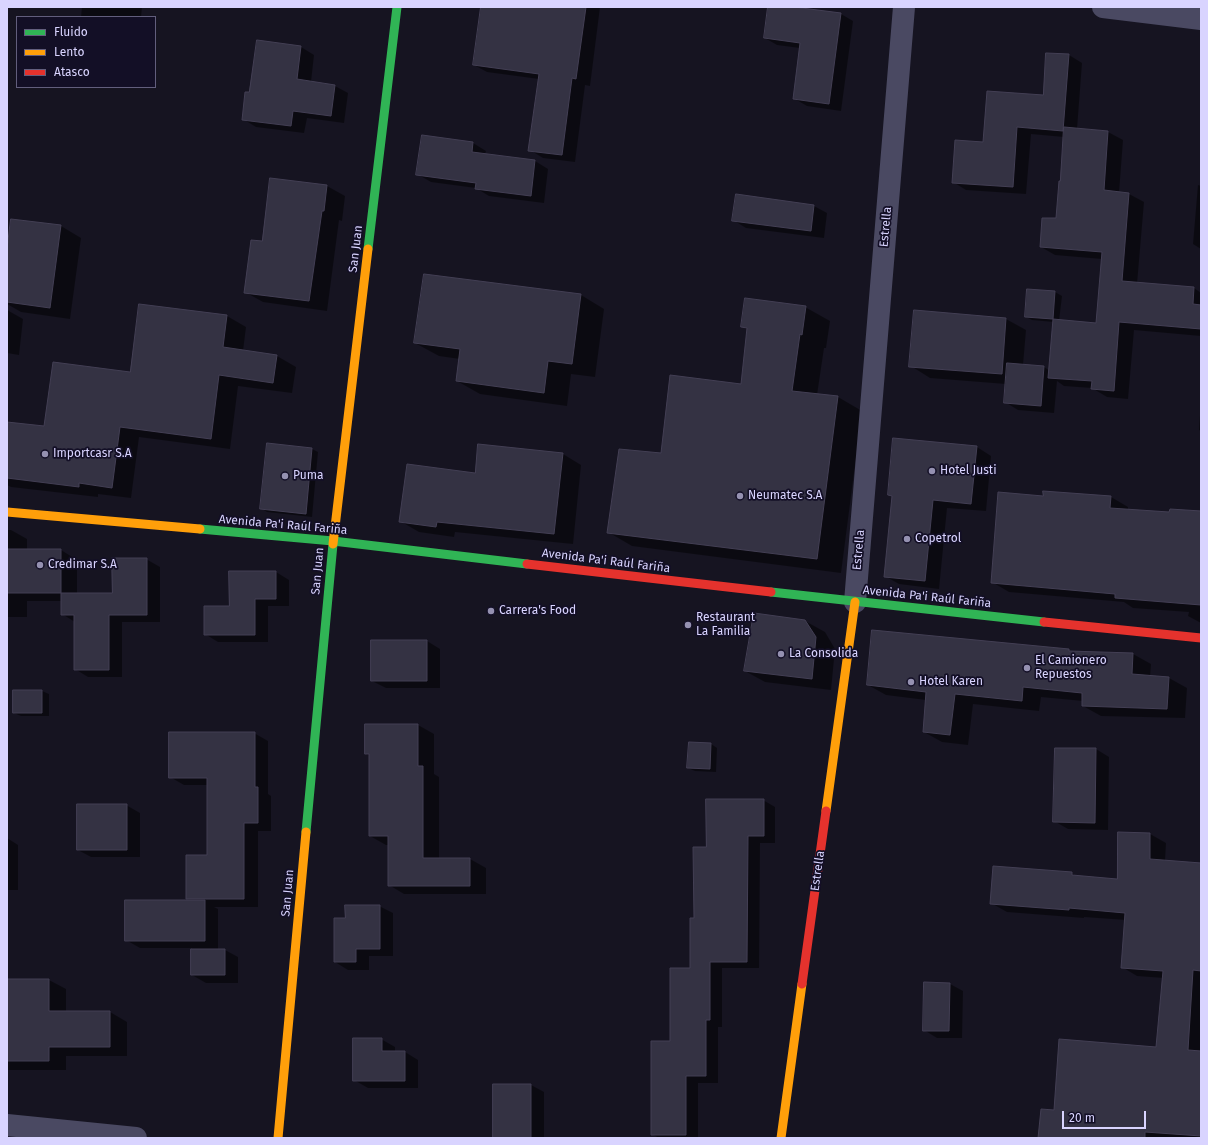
<!DOCTYPE html>
<html>
<head>
<meta charset="utf-8">
<style>
  body { margin:0 }
  #map { position:relative; width:1208px; height:1145px; overflow:hidden; background:#161421; font-family:"Fira Sans",sans-serif }
  canvas { display:block }
  .frame { position:absolute; inset:0; border:8px solid #d9d4ff; pointer-events:none }
  .legend { position:absolute; left:16px; top:16px; width:140px; height:72px; box-sizing:border-box; background:#130f26; border:1px solid #625e7d; margin:0; padding:5px 7px; list-style:none; font-size:12px; color:#d9d4ff }
  .legend li { display:flex; align-items:center; gap:8px; height:20px }
  .legend b { width:20px; border:1px solid #625e7d }
  .scale { position:absolute; left:1062px; top:1111px; width:84px; height:18px; box-sizing:border-box; border:2px solid #d9d4ff; border-top:0; padding-left:5px; font-size:12px; line-height:14px; white-space:nowrap; color:#d9d4ff; -webkit-text-stroke:3px #130f26; paint-order:stroke }
</style>
</head>
<body>
<div id="map">
<canvas width="1208" height="1145"></canvas>
<div class="frame"></div>
<ul class="legend">
<li><b style="height:5px;background:#30b455"></b>Fluido</li>
<li><b style="height:5px;background:#ff9f0a"></b>Lento</li>
<li><b style="height:5px;background:#e5322d"></b>Atasco</li>
</ul>
<div class="scale">20 m</div>
</div>
<script>
const c = document.querySelector('canvas').getContext('2d');
c.lineJoin = 'round';
function paint(path, color) { c.fillStyle = color; c.fill(path, 'evenodd'); }
function stroke(path, color, width, dash) { c.strokeStyle = color; c.lineWidth = width; c.lineCap = dash ? 'butt' : 'round'; c.setLineDash(dash || []); c.stroke(path); }
function label(font, color, halo, rows, align = 'center') {
  c.font = font + ' "Fira Sans",sans-serif'; c.lineWidth = 3.5; c.setLineDash([]); c.textBaseline = 'middle'; c.strokeStyle = halo; c.fillStyle = color; for (const [text, x, y, turn = 0] of rows) {
    c.save(); c.translate(x, y); c.rotate((+turn || 0) * Math.PI / 180); c.textAlign = isNaN(turn) ? turn : align; if (halo) c.strokeText(text, 0, 0); c.fillText(text, 0, 0); c.restore();
  }
}
const shadow = new Path2D(`
  M82,7H142L141,17H81Z
  M482,7H600L590,86L585,85L575,162L543,158L530,150L539,79L487,72L474,65Z
  M769,7H787L841,14L853,21L841,111L807,106L795,99L800,48L777,45L765,38Z
  M257,41L301,47L314,55L311,82L335,86L348,93L344,123L307,118L304,133L256,127L243,119L250,93Z
  M1069,55L1082,63L1077,129L1108,132L1123,140L1119,193L1129,194L1144,202L1137,284L1194,288L1201,293V336L1134,330L1128,399L1107,397L1092,388L1064,386L1057,381L1054,413L1018,410L1005,402L1006,384L930,378L911,366L1006,319L1026,330L1023,365L1044,367L1050,371L1054,322L1032,320L1026,317L1028,290L1055,292L1062,296L1059,321L1097,324L1102,259L1055,255L1041,247L1057,219L1061,182L1064,137L1031,134L1026,194L966,190L953,182L984,143L1044,96Z
  M473,143L486,151L485,154L535,161L548,169L544,203L489,196L476,188L431,182L417,174Z
  M271,179L327,186L345,196L342,221L339,220L327,311L263,302L245,292L263,242Z
  M1198,185L1201,186V249L1193,244Z
  M814,206L827,213L824,238L746,228L733,220Z
  M12,220L61,226L81,238L70,319L21,312L7,304V256Z
  M425,275L581,295L604,309L595,377L571,374L567,406L480,394L457,381L460,359L439,356L415,343Z
  M140,305L227,316L246,327L243,351L277,356L296,367L292,393L238,386L230,449L139,437L131,498L98,494V497L11,487L7,485V423L45,427L130,374Z
  M805,307L830,321L826,348H824L817,395L838,397L862,411L841,573L632,546L608,532L662,454L742,385L748,330L742,326Z
  M7,310L23,319L19,355L7,353Z
  M1201,401V431L1199,430Z
  M479,445L563,454L581,465L573,544L455,532L454,537L419,532L400,521L476,474Z
  M977,447L991,456L986,511L947,508L939,589L899,584L885,576L893,497L889,495Z
  M312,449L318,452L312,517L267,512L261,508Z
  M1043,497H1111L1128,507V510L1170,513L1201,512V623L1188,616L1189,612L1133,608L1124,602L1009,592L992,582Z
  M7,530H11L27,539V550H61L77,560V594H113L146,559L160,567V622H122V677H88L75,669V622L62,614V601H27V617H7Z
  M276,572L289,580V606H268V642H218L205,634L230,607Z
  M805,621L825,632L835,649L831,690L765,682L745,671Z
  M427,641L440,649V688H386L372,681Z
  M1069,650L1072,652L1133,654L1151,664L1150,677L1169,678L1187,688L1185,718L1101,716L1083,706V701L1041,697L1039,711L973,704L968,745L942,742L924,732L926,700L886,695L868,685Z
  M14,691H42L49,694V716H21L14,713Z
  M418,725L434,734V774L439,777V859H470L486,868V894H404L389,885V845H386L370,836V756L366,754Z
  M254,733L268,741V794L271,796V831H258V907H214L218,909V950H225L238,957V983H206L192,975V948H140L126,940L191,901L187,899L208,856V785H184L170,777Z
  M711,744L717,748L716,772L695,771L688,768Z
  M1056,749H1096L1109,757L1108,830L1068,829L1054,821Z
  M763,800L775,807V843H760L759,968H722V1027H718V1083H698V1138H659L652,1134L671,1042L690,969L695,919L707,848Z
  M126,805L140,813V857H91L78,850Z
  M1119,833L1150,834L1166,843L1165,861L1201,864V1138H1039L1055,1111L1157,1048L1164,978L1137,976L1122,967L1126,920L1084,917V918L1007,912L991,903L1071,873L1078,877L1118,880Z
  M7,838L18,845V890H7Z
  M379,906L393,913V956H369V970H348L335,962L346,919Z
  M7,980H49L66,989V1012H110L127,1022V1056H66V1070H7Z
  M950,984L963,991L962,1038H937L924,1030Z
  M381,1039L395,1047V1052H405L418,1060V1088H368L354,1080Z
  M531,1085L544,1092V1138H494Z
  M926,1137L947,1138H926Z`);
const building = new Path2D(`
  M481,7H586L576,79L572,78L562,155L528,151L539,74L473,65Z
  M768,7H794L841,13L829,104L793,99L800,43L764,38Z
  M257,40L301,46L297,79L335,85L331,116L293,111L291,126L242,120L245,92H249Z
  M1046,53L1069,54L1063,131L1017,127L1013,187L952,183L955,140L983,142L987,91L1043,95Z
  M1064,127L1108,131L1104,190L1129,193L1122,281L1194,287L1193,304L1201,305V329L1119,322L1114,391L1091,389L1092,381L1048,378L1053,319L1096,323L1102,252L1040,247L1042,218H1056L1059,181H1060Z
  M422,135L473,142L472,152L535,160L531,196L475,189L476,183L416,175Z
  M270,178L327,185L324,211H322L309,301L244,293L251,240L262,241Z
  M736,194L814,205L811,231L732,221Z
  M11,219L61,225L50,308L7,302V249Z
  M424,274L581,294L572,364L548,361L544,393L456,381L460,349L414,343Z
  M1027,289L1055,291L1053,319L1025,317Z
  M745,298L806,306L802,335L800,334L792,391L838,396L817,559L607,533L619,449L661,453L670,375L741,384L747,328L741,327Z
  M139,304L227,315L223,347L277,355L273,383L219,375L211,439L120,427L112,488L79,483V487L7,478V422L44,426L53,362L130,372Z
  M914,310L1006,318L1002,374L909,367Z
  M1007,363L1044,366L1041,406L1004,403Z
  M893,438L977,446L971,504L933,500L925,581L884,577L892,496L888,495Z
  M267,443L312,448L306,514L260,509Z
  M478,444L563,453L554,534L437,522L436,527L399,522L407,464L475,473Z
  M1043,491L1111,496L1110,508L1169,512L1170,509L1201,511V605L1115,598V594L991,583L998,492L1043,496Z
  M7,549H61V593H7Z
  M112,558H147V615H109V670H74V615H61V593H112Z
  M229,571H276V599H255V635H204V606H229Z
  M754,613L805,620L816,637L812,679L744,671Z
  M872,630L1069,649V651L1133,653L1132,674L1169,677L1167,709L1082,706V693L1023,687L1022,701L955,694L950,735L923,732L926,692L867,685Z
  M371,640H427V681H371Z
  M13,690H42V713H13Z
  M365,724H418V766H423V858H470V886H388V836H369V754H365Z
  M169,732H255V787H258V823H244V899H186V855H207V778H169Z
  M689,742L711,743L710,769L687,768Z
  M1055,748H1096L1095,823L1053,822Z
  M706,799H764V836H748L747,962H710V1020H706V1076H686V1135H651V1041H670V968H690V918H694L693,847H706Z
  M77,804H127V850H77Z
  M1118,832L1150,833V859L1201,863V971L1193,970L1188,1050L1201,1051V1136L1145,1132V1138H1038L1041,1109L1054,1110L1059,1039L1156,1047L1163,971L1121,968L1125,913L1069,908V910L990,904L993,866L1072,872V875L1117,879Z
  M125,900H205V941H125Z
  M345,905H380V949H356V962H334V918H345Z
  M191,949H225V975H191Z
  M7,979H49V1011H110V1047H49V1061H7Z
  M924,982L950,983L949,1031H923Z
  M353,1038H382V1051H405V1081H353Z
  M493,1084H531V1138H493Z`);
const street = new Path2D(`
  M1103,7L1201,19
  M855,602L904,7
  M7,1125L136,1138`);
const fast = new Path2D(`
  M368,249L397,7
  M200,529L333,541L527,564
  M771,592L1044,622
  M306,832L333,544`);
const slow = new Path2D(`
  M7,512L200,529
  M333,544L368,249
  M826,811L855,602
  M278,1138L306,832
  M781,1138L802,984`);
const jam = new Path2D(`
  M527,564L771,592
  M1044,622L1201,638
  M802,984L826,811`);
const markers = [
  [45,454,4,"#9591b1"],
  [932,471,4,"#9591b1"],
  [285,476,4,"#9591b1"],
  [740,496,4,"#9591b1"],
  [907,539,4,"#9591b1"],
  [40,565,4,"#9591b1"],
  [491,611,4,"#9591b1"],
  [688,625,4,"#9591b1"],
  [781,654,4,"#9591b1"],
  [1027,668,4,"#9591b1"],
  [911,682,4,"#9591b1"]
];
const streetNames = [
  ["Estrella",886,227,-85],
  ["San Juan",356,249,-83],
  ["Avenida Pa'i Raúl Fariña",283,525,5],
  ["Estrella",859,550,-85],
  ["Avenida Pa'i Raúl Fariña",606,561,7],
  ["San Juan",318,571,-85],
  ["Avenida Pa'i Raúl Fariña",927,597,6],
  ["Estrella",818,871,-82],
  ["San Juan",288,893,-85]
];
const poiNames = [
  ["Importcasr S.A",53,454],
  ["Hotel Justi",940,471],
  ["Puma",293,476],
  ["Neumatec S.A",748,496],
  ["Copetrol",915,539],
  ["Credimar S.A",48,565],
  ["Carrera's Food",499,611],
  ["Restaurant",696,618],
  ["La Familia",696,632],
  ["La Consolida",789,654],
  ["El Camionero",1035,661],
  ["Repuestos",1035,675],
  ["Hotel Karen",919,682]
];
paint(shadow, '#0007');
paint(building, '#343243');
stroke(building, '#433f54', 1);
stroke(street, '#4a4962', 22);
stroke(fast, '#30b455', 9);
stroke(slow, '#ff9f0a', 9);
stroke(jam, '#e5322d', 9);
for (const [x, y, r, color] of markers) { const dot = new Path2D(); dot.arc(x, y, r, 0, 2 * Math.PI); c.fillStyle = color; c.fill(dot); stroke(dot, '#130f26', 1.5); }
label('12px', '#d9d4ff', '#130f26', streetNames);
label('12px', '#d9d4ff', '#130f26', poiNames, 'left');
</script>
</body>
</html>
